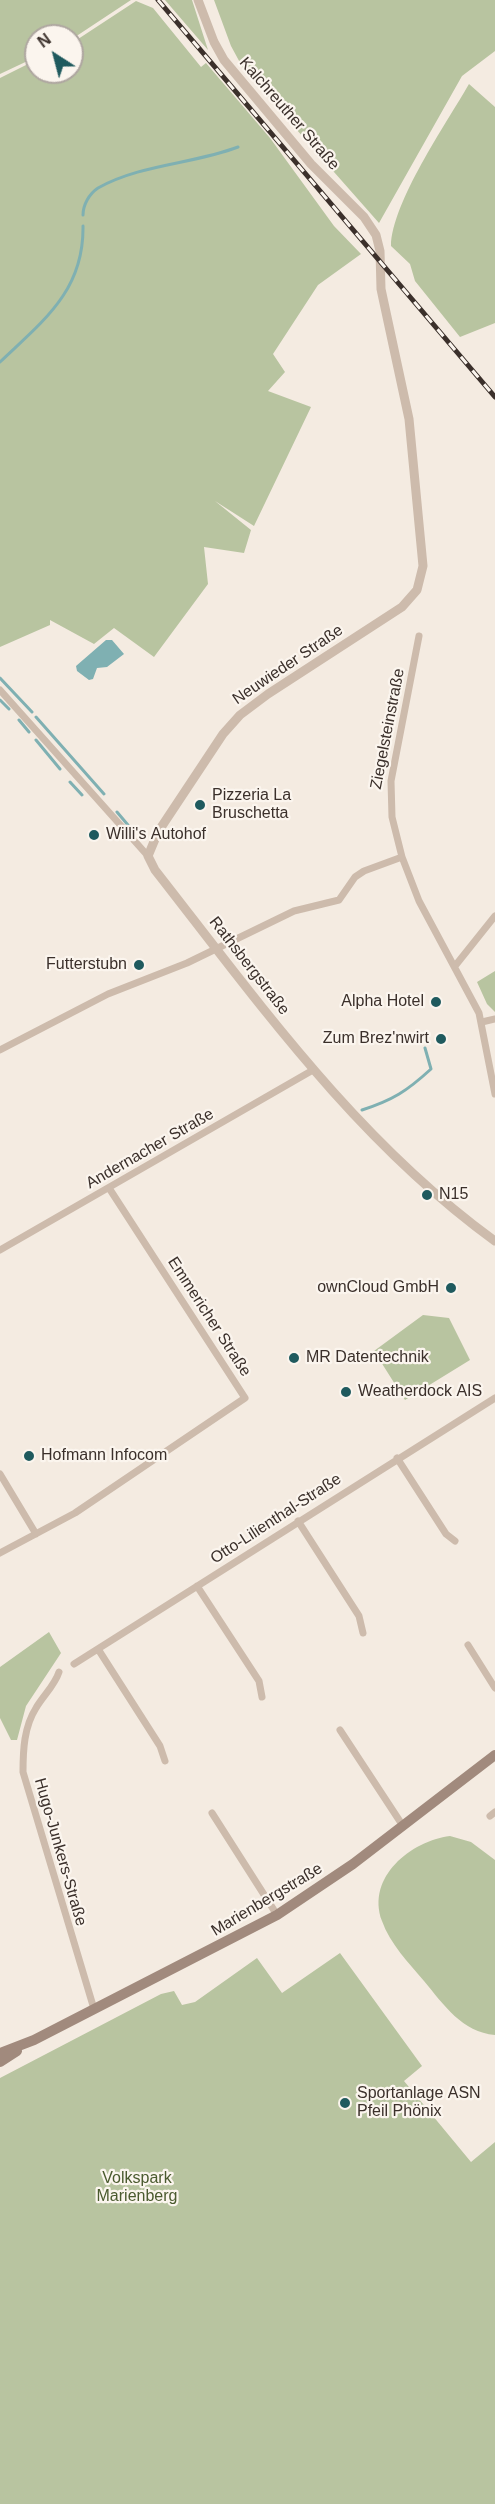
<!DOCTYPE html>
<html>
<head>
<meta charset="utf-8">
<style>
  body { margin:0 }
  #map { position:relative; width:495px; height:2504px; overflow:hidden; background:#f4ebe1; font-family:Helvetica,sans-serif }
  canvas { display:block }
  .north { position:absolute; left:24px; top:24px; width:60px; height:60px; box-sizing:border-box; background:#fbf5ee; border:2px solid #aea6a0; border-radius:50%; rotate:324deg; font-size:16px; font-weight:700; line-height:24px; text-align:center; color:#3b302b }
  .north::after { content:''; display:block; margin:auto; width:21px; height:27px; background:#1f5a5e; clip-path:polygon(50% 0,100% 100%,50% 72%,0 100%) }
</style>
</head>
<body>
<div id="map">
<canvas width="495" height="2504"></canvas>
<div class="north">N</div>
</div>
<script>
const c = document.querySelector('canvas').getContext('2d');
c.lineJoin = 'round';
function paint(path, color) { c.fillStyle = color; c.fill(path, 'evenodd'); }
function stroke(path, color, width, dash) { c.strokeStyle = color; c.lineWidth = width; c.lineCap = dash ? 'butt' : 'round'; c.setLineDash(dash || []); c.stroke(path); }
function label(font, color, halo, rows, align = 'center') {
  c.font = font + ' Helvetica,sans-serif'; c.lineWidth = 4.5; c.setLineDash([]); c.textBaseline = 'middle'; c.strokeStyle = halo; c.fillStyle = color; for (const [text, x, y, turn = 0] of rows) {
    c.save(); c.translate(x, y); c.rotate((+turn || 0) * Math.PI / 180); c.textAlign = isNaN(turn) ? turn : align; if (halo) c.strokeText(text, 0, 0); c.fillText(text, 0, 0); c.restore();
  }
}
const green = new Path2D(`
  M0,0H131L72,39V36H36V57L0,74Z
  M166,0H192L208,50L165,0Z
  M214,0H495V51L462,76L379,223L244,70L231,46Z
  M136,1L153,8L201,67L206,63L270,138L334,226L361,254L318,285L273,354L285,372L268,391L311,407L254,526L215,501L251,530L244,553L204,547L208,584L154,657L114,628L94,644L50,620V625L0,647V78L36,60V72H72V43Z
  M469,84L495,107V323L460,337L415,281L410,264L391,246C392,202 446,124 469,84Z
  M495,971V1012L487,1004L477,982Z
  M423,1315L449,1318L470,1360L405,1400L374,1351Z
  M49,1632L61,1653L26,1706L17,1740H11L0,1718V1667Z
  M450,1836L471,1842L495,1860V2035C462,2032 444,2005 424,1981C409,1963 390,1944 382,1921C366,1877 411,1841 450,1836Z
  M340,1953L422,2066L404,2081L471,2162L495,2142V2504H0V2078L161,1994L174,1991L182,2005L195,2002L257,1958L282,1993Z`);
const water = new Path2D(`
  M106,640H112L124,654L107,667L97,668L93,679L89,680L77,671L76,666Z`);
const stream = new Path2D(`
  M83,215C83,205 89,194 98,188C141,164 194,164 238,147
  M0,362C43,321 84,291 83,226
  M0,678L32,712
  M0,700L9,709
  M36,717L104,794
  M19,720L29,732
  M36,740L60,769
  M70,782L82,795
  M117,812L133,831
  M362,1110C393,1100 407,1091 431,1069L425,1048`);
const minor = new Path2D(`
  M419,636L391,781L392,817L402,857L419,901L479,1013L495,1094
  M0,690L148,856
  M455,966L495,916
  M482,1022L495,1019
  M0,1050L108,994L187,963L294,911L339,900L355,877L364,871L402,857
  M0,1250L313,1070
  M397,1458L446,1534L455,1541
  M0,1474L36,1534
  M298,1521L359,1616L363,1633
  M0,1553L75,1513L245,1398L109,1188
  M197,1586L259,1681L262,1697
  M468,1645L495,1688
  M98,1649L160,1746L165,1761
  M74,1664L495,1398
  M59,1672C55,1685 43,1696 36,1708C24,1727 23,1750 23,1772L94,2009
  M340,1730L403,1826
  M212,1813L277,1915
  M490,1816L495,1812`);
const tertiary = new Path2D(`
  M198,0L214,42L224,60L311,164L364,217L376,235L380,251L381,289L409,419L423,566L417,590L402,607L268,694L240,715L223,734L158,832L148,856L155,870C259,1003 357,1141 495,1241`);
const secondary = new Path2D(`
  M0,2053L34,2040L277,1915L353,1864L495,1755
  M0,2062L17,2051`);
const rail = new Path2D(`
  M158,0L495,397`);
const markers = [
  [200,805,6,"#1f5a5e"],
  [94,835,6,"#1f5a5e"],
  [139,965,6,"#1f5a5e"],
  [436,1002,6,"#1f5a5e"],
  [441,1039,6,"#1f5a5e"],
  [427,1195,6,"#1f5a5e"],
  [451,1288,6,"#1f5a5e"],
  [294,1358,6,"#1f5a5e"],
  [346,1392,6,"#1f5a5e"],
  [29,1456,6,"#1f5a5e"],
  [345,2103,6,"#1f5a5e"]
];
const streetNames = [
  ["Kalchreuther Straße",289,114,49],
  ["Neuwieder Straße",288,665,-34],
  ["Ziegelsteinstraße",388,729,-79],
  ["Rathsbergstraße",249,966,52],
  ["Andernacher Straße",150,1149,-30],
  ["Emmericher Straße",209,1317,57],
  ["Otto-Lilienthal-Straße",276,1519,-33],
  ["Hugo-Junkers-Straße",60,1852,74],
  ["Marienbergstraße",267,1900,-31]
];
const poiNames = [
  ["Pizzeria La",212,796],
  ["Bruschetta",212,814],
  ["Willi's Autohof",106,835],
  ["Futterstubn",127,965,"right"],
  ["Alpha Hotel",424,1002,"right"],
  ["Zum Brez'nwirt",429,1039,"right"],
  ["N15",439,1195],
  ["ownCloud GmbH",439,1288,"right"],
  ["MR Datentechnik",306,1358],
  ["Weatherdock AIS",358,1392],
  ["Hofmann Infocom",41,1456],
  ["Sportanlage ASN",357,2094],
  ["Pfeil Phönix",357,2112]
];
const parkNames = [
  ["Volkspark",137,2179],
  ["Marienberg",137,2197]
];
paint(green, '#b8c4a0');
paint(water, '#7fb0b2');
stroke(stream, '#7fb0b2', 3);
stroke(minor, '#cdbbac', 7);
stroke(tertiary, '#cdbbac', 9);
stroke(secondary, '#a18a7d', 10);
stroke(rail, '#3b302b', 5);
stroke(rail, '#fbf5ee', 3, [9]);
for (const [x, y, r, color] of markers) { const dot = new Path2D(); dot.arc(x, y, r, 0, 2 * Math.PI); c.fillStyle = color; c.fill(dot); stroke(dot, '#fbf5ee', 2); }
label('16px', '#3b302b', '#fbf5ee', streetNames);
label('16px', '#3b302b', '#fbf5ee', poiNames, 'left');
label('16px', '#4a5a2e', '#fbf5ee', parkNames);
</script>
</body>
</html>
